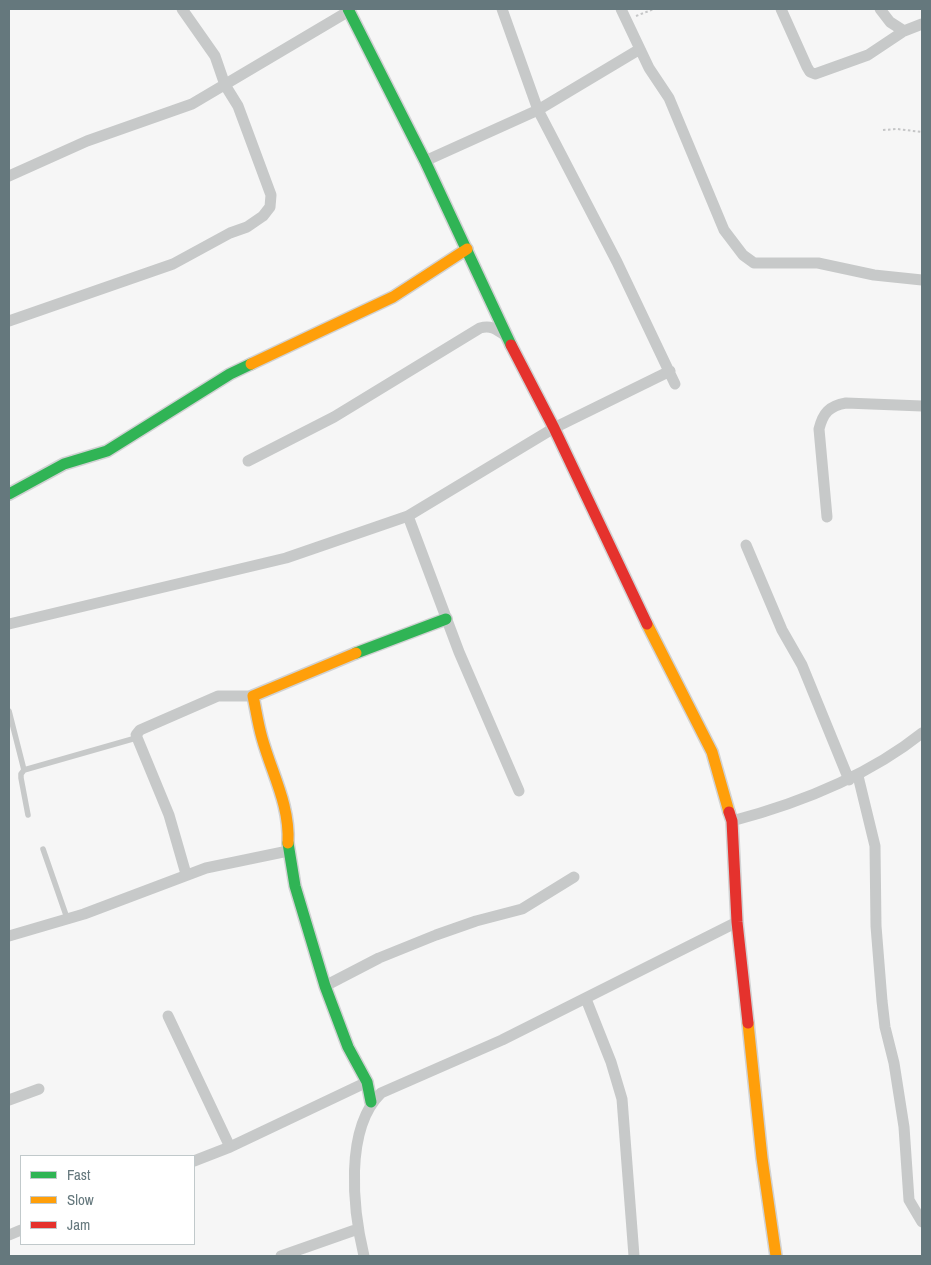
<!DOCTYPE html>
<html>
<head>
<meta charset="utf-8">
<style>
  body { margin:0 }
  #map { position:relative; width:931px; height:1265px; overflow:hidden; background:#f6f6f6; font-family:"Archivo Narrow",sans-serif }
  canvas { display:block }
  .frame { position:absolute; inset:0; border:10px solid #65787d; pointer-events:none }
  .legend { position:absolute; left:20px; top:1155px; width:175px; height:90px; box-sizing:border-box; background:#fff; border:1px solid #c1c9cb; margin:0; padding:6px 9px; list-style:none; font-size:15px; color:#65787d }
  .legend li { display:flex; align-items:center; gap:10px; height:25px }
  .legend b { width:25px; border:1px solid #c1c9cb }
</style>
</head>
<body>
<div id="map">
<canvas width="931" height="1265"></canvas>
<div class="frame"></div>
<ul class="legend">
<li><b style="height:6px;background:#30b455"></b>Fast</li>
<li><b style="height:6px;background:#ff9f0a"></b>Slow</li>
<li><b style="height:6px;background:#e5322d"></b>Jam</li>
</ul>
</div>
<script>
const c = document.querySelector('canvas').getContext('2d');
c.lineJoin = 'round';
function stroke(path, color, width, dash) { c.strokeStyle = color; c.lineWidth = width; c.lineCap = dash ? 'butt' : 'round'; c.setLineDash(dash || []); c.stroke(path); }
const path = new Path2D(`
  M636,16L654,9
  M883,130L897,129L922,132`);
const lane = new Path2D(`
  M9,711L24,770
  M28,815L21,778V774L24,770L136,738
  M43,849L67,918`);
const street = new Path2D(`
  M502,9L538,110L617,262L675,384
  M621,9L649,68L669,98L724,230L743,255L754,263H818L874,275L922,280
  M781,9L807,67L810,72L815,74L868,55L904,31
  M880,9L890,22L904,31L922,24
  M425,161L538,110L640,49
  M9,176L87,141L192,104L349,11
  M9,321L173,264L230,233L247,227L263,216L270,207L271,195L238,106L225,85L215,56L182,9
  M248,461L334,417L480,328C491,325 496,329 506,336
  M827,517L819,429C823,413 829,406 846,403L922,406
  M746,545L782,630L802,665L849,780
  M9,624L286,558L408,516
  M858,776L875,846L876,926L882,1001L885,1027L894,1063L904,1127L909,1200L922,1222
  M519,791L459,652L408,516L554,428L670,371
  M732,821C800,803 867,777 922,733
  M186,874L169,815L136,735L140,730L218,696H253
  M9,936L84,914L206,868L288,851
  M325,986L379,958L436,935L476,921L522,909L574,877
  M586,999L611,1062L622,1099L634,1256
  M168,1016L230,1147
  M9,1100L39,1089
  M194,1161L230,1147L367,1082
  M9,1235L21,1230
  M281,1256L358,1229
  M364,1256C353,1210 344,1129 381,1093L502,1040L737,922`);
const fast = new Path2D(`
  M348,9L425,161L511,345
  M9,494L64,464L107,451L230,374L251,364
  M356,653L446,619
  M288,843L295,886L325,986L348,1047L367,1082L371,1102`);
const slow = new Path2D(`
  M251,364L393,297L467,249
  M647,624L712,752L729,812
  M288,843C290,805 272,774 262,738C258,724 256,710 253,696L356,653
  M748,1023L762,1158L776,1256`);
const jam = new Path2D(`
  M511,345L554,428L647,624
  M729,812L732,821L737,922L748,1023`);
stroke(fast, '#d1d2d3', 14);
stroke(slow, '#d1d2d3', 14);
stroke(jam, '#d1d2d3', 14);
stroke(path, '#c5c6c7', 2, [2.5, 2.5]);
stroke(lane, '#c7c9c9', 5.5);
stroke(street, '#c7c9c9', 11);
stroke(fast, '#30b455', 11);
stroke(slow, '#ff9f0a', 11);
stroke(jam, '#e5322d', 11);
</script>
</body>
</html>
